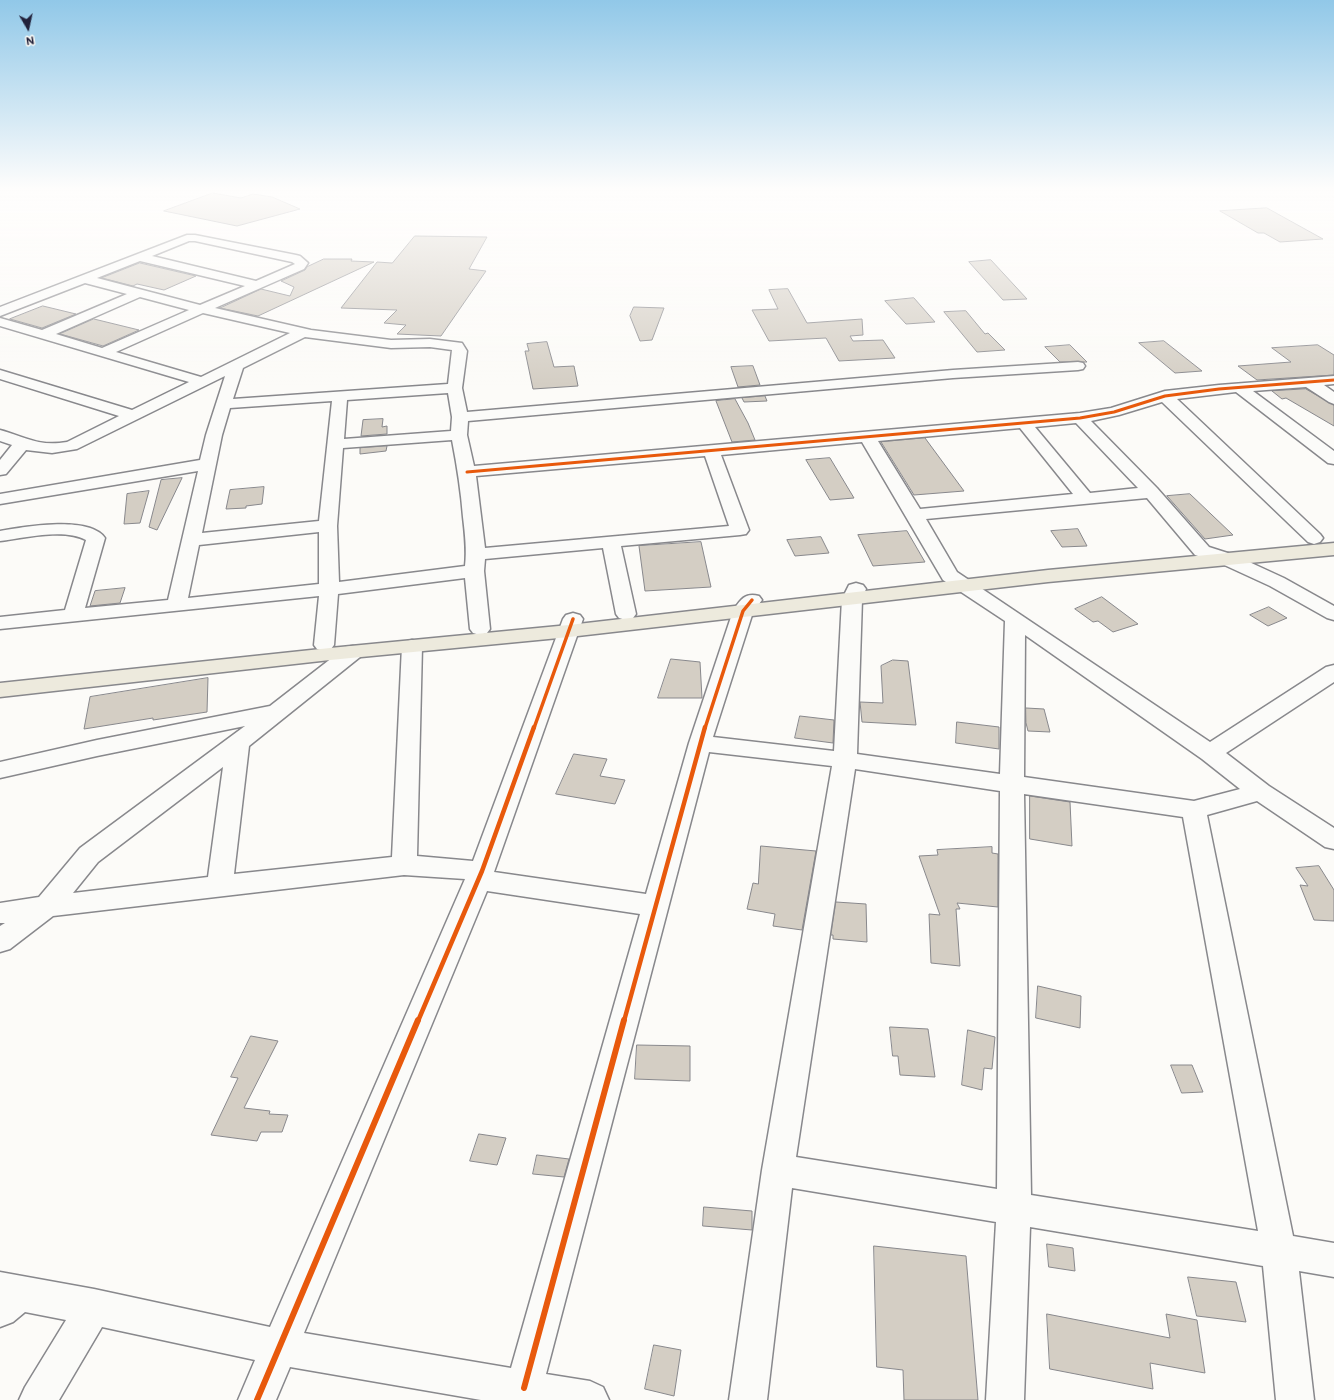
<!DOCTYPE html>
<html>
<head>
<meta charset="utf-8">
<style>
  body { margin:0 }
  #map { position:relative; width:1334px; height:1400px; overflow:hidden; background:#fcfbf8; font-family:"Balsamiq Sans",sans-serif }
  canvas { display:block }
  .north { position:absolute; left:8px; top:8px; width:40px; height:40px; -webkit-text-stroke:3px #fdfcf7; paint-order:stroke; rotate:171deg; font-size:11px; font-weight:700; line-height:16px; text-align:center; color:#22223b }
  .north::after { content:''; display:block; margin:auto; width:14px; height:18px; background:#22223b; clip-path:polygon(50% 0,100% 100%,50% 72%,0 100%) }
</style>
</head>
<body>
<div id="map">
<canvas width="1334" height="1400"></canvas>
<div class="north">N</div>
</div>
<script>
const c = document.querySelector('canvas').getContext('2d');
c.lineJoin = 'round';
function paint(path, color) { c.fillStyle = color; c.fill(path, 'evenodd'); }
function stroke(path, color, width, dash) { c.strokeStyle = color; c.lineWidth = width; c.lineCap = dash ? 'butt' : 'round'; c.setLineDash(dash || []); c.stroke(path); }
const building = new Path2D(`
  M213,193L241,198L253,194L272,197L300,209L237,226L164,211Z
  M1267,208L1285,218L1323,239L1280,242L1264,233H1258L1220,211Z
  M415,236L487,237L469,269L486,271L441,336L397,334L406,325L384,323L397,310L341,308L377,262L392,263Z
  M324,259H352L351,261L374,262L258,316L220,308L261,289L290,296L294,287L281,281L305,270L307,267Z
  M991,260L1027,299L1003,300L969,262Z
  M140,263L196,276L164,290L137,284L133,286L102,278Z
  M788,289L807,323L862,319L863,335L850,336L853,341L883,340L895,358L839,361L826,338L769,341L752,310L778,309L769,290Z
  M914,298L935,322L906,324L885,301Z
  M43,306L76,314L42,328L10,319Z
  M634,307L664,308L652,340L640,341L630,316Z
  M966,311L985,334L988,333L1005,350L977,352L944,312Z
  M94,319L139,330L103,346L60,334Z
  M1164,341L1202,371L1175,373L1139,343Z
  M547,342L554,367L574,366L578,386L533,389L525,351H529L527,344Z
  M1070,345L1087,362H1060L1045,347Z
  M1318,345L1334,355V375L1257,380L1238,366L1291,362L1272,348Z
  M753,366L760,385L738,387L731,367Z
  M1306,389L1334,405V426L1286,398L1282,399L1272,391Z
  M765,396L767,401L744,402L742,398Z
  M735,399L748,423L755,440L732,442L716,401Z
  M383,419L382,427L387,426V434L361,436L363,420Z
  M925,438L964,491L914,495L881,442Z
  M387,446L386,451L360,454V448Z
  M830,458L854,498L830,500L806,460Z
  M182,478L157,530L149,527L161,480Z
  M264,487L262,504L246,506V508L226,509L230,490Z
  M149,491L140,523L124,524L127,494Z
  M1190,494L1233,535L1205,539L1167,496Z
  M1078,529L1087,546L1062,547L1051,531Z
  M907,531L925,562L873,566L858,535Z
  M821,537L829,553L795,556L787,540Z
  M701,542L711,587L645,591L639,546Z
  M125,588L120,603L90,606L95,591Z
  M1102,597L1138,624L1113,632L1098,621L1093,622L1075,609Z
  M1269,607L1287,618L1268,626L1250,615Z
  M671,659L700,662L702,698H658Z
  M893,660L908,661L916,725L862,722L860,702L883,703L881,666Z
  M208,678L207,712L153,720V718L84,729L90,697Z
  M1026,708L1044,709L1050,732L1028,731L1026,723Z
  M800,716L834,720L833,743L795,738Z
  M957,722L999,727V749L956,743Z
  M574,754L607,759L600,776L625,780L615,804L556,794Z
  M1030,796L1070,802L1072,846L1030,839Z
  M761,846L816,851L802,930L773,926L775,914L747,909L753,883L758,884Z
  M992,847V853L998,854V907L957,903L960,909H956L960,966L931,963L929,914L940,915L919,856L938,855L937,850Z
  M1319,866L1334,890V921L1314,920L1300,885L1308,886L1296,868Z
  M836,902L866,904L867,942L833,939V935H831Z
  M1038,986L1081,996L1080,1028L1036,1018Z
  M890,1027L928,1029L935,1077L900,1075L898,1056H893Z
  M968,1030L995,1037L992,1069L984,1068L982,1090L962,1085Z
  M251,1036L278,1041L244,1108L270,1111L269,1114L288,1115L282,1132H261L257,1141L211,1135L238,1078L231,1077Z
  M637,1045L690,1046V1081L635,1079Z
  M1171,1065H1192L1203,1092L1182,1093Z
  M479,1134L506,1138L497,1165L470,1161Z
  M537,1155L569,1159L564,1177L533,1174Z
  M704,1207L752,1211V1230L703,1226Z
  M1047,1244L1073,1248L1075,1271L1049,1267Z
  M874,1246L966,1256L978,1400H904L903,1370L877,1367Z
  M1188,1277L1236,1282L1246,1322L1197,1316Z
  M1047,1314L1170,1338L1166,1314L1197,1320L1205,1373L1150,1363L1153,1389L1050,1369Z
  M654,1345L681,1350L674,1396L645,1389Z`);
const street = new Path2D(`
  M187,235H195L296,255L300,256L308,263L304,269L215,308L311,330L391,340L430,339L462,343L467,351L462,388L467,412L953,370L1078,362L1083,363L1085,366L1083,369L1078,370L953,378L468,421L467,435L474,466L1080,413L1111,408L1165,391L1219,385L1334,376V384L1324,385L1334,392V404L1329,402L1306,387L1253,391L1334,451V464L1328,463L1236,392L1177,399L1320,534L1323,538L1320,542L1314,544L1308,542L1162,402L1119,415L1091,421L1157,488L1209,547L1234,555L1284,578L1334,606V620L1327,618L1270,586L1220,563L1195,555L1147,498L926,519L957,572L1210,742L1326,667L1334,665V682L1226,753L1269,786L1334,828V849L1325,847L1257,801L1207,815L1293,1236L1334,1243V1277L1299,1271L1314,1400H1276L1263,1266L1030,1227L1024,1400H986L996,1222L792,1188L767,1400H729L762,1170L832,766L709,752L546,1374L590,1381L603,1387L609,1400H481L290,1367L276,1400H238L255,1360L102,1327L59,1400H19L25,1387L66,1320L25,1312L13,1322L0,1327V1272L94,1289L270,1327L465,879L404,875L53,916L10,949L0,952V926L5,923H0V903L39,897L80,848L245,726L97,756L0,778V762L97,740L270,706L346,647L353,646L360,647L363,652L360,657L249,746L234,874L392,857L402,646L405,642L412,640L419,642L422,646L417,856L473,861L563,619L566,615L573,613L580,615L583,619L494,872L646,894L689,743L733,611C740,600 745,592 759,596L762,600L753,612L713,737L834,751L842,599L849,585L856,583L863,585L866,589L862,599L857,754L1000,774L1005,621L943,580L862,442L721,455L749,530L746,534L740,535L621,546L636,614L633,618L626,620L619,618L616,614L603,548L485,559L484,571L490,629L487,633L480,635L473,633L470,629L465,578L338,594L334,645L331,649L324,651L317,649L314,645L319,596L0,629V617L65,610L86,540C64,528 24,538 0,541V531C24,527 89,515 105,538L85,608L168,600L198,471L0,504V494L200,460L206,435L225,376L77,449L52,453L26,450L6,474L0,475V460L12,445L0,441V430C26,437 38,447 67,442L119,416L0,379V370L132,410L189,382L0,326V318L42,330L127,294L85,283L0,316V307ZM189,241H195L292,262L295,264L256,281L152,256ZM140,261L245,286L200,305L97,278ZM140,297L189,310L102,348L56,334ZM203,313L290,333L201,377L116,352ZM305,337L391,348L430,347L452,350L448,384L233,399L243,368ZM448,393L452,417L451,431L344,439L347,400ZM332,401L319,521L202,533L222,435L230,408ZM1076,423L1138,488L1090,493L1035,427ZM1020,428L1073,494L920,509L878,441ZM452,440C457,466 461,491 463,517C465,534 467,550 465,566L339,582L337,526L343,448ZM705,456L729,526L485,548L476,476ZM319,532V584L188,598L199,545ZM1025,635L1202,759L1240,789L1194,801L1024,777ZM223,767L208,877L73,893L98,862ZM855,769L1000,791L997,1189L796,1157ZM1024,794L1183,817L1258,1231L1031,1195ZM487,891L640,914L511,1368L304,1333Z`);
const primary = new Path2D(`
  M1334,543V555L1048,582L569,637L330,660L0,697V683L330,648L569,625L1048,570Z`);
const cyclewayFar3 = new Path2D(`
  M467,472L1080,418L1114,412L1165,396L1219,389L1334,380`);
const cyclewayFar2 = new Path2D(`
  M534,728L573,619
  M705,728L743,611L752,600`);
const cyclewayFar1 = new Path2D(`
  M418,1021L482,871L534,727
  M624,1021L705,727`);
const cycleway = new Path2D(`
  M524,1388L624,1020
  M257,1400L418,1020`);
paint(building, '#d4cec4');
stroke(building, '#88888c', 1);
stroke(street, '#88888c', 3);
stroke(primary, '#88888c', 3);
paint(street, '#fbfbf9');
paint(primary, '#edeadd');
stroke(cyclewayFar3, '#e8590c', 3);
stroke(cyclewayFar2, '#e8590c', 3.5);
stroke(cyclewayFar1, '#e8590c', 4.5);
stroke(cycleway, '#e8590c', 6);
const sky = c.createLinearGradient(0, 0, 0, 385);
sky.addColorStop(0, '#91c8e8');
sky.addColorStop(0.49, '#fefdfc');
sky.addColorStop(1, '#fefdfc00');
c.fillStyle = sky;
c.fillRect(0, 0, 1334, 385);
</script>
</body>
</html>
